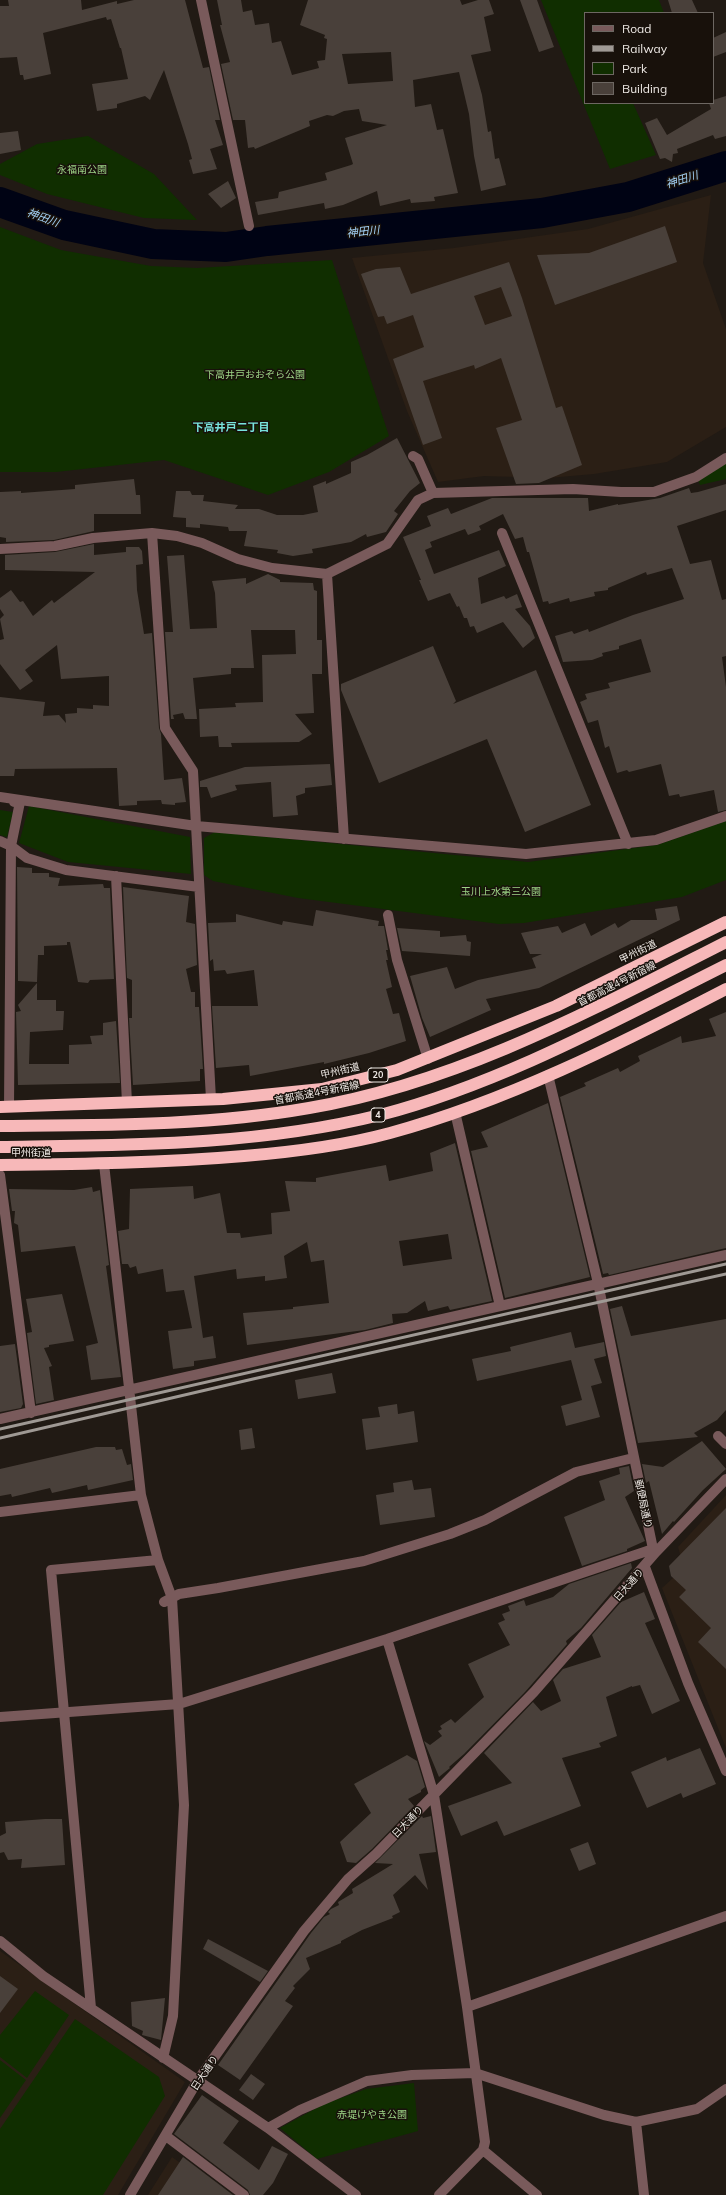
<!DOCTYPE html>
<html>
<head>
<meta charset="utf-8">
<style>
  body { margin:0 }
  #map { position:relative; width:726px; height:2195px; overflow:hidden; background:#211a14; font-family:Mulish,sans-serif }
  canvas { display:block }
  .legend { position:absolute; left:584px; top:12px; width:130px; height:92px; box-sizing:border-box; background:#18110b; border:1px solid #6d6762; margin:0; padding:5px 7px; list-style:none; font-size:12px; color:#ede8e4 }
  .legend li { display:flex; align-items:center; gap:8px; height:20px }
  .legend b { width:20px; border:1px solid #6d6762 }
</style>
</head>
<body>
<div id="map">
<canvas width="726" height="2195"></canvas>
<ul class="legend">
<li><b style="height:5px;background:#795a5b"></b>Road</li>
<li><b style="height:5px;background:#9f9994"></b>Railway</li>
<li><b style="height:11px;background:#102e00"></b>Park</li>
<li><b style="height:11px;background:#49403a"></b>Building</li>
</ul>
</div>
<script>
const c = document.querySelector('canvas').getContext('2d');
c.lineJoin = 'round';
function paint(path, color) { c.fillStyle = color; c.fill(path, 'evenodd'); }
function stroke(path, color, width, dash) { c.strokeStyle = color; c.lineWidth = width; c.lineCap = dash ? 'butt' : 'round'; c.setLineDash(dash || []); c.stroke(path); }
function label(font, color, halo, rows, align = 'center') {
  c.font = font + ' Mulish,"Noto Sans JP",sans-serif'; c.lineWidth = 3; c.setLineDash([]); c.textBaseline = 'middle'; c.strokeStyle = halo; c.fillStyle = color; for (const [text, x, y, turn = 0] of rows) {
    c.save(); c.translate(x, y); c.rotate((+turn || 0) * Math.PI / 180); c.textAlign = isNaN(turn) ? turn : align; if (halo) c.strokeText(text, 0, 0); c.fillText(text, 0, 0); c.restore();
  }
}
const built = new Path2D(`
  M711,195L703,263L726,329V427L667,462L594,474L548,478L484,476L438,482L407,411L352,258L454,248L588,229Z
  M726,1495V1748L662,1588L684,1568L678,1547Z
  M0,1951L185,2082L118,2195H0Z
  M172,2157L225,2195H148Z`);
const green = new Path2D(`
  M541,0H659L664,13H585V103H633L656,155L610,169Z
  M88,136L154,174L197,220L144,218L47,194L0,175V164L37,144Z
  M0,227L61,250L151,266L197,268L332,260L389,436L329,472L268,495L164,460L56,472H0Z
  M726,462V479L700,485L698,480Z
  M29,806L190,837L191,874L68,862L19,843Z
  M0,810L13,812L7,837L0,835Z
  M726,821V880L682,897L524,923L499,924L298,898L213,881L204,875V838L215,832L528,862L657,845Z
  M35,1991L69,2015L27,2078L0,2057V2035Z
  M75,2019L159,2077L165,2096L103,2195H0V2129Z
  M0,2060L26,2080L0,2118Z
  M414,2083L418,2131L317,2159L280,2128L324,2104L366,2089Z`);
const river = new Path2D(`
  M0,202L64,225L153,244L226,247L267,241L542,213L628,197L726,166`);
const building = new Path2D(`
  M8,0H81L82,10L117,1V4L134,0H185L203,68L209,67L220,120H215L223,145L210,149L217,169L193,174L189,160L192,159L188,144L164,70L150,100L145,96L117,104V108L97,111L92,84L128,79L121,48H120L111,19L107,20L106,17L43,33L51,74L24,80L23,75H20L17,57L0,58V6H9Z
  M217,0H241L243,12L252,10L255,25L269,23L272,43L281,41L292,75L319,68L317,61L325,60L327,39L324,38L325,35L300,25L308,0H460L462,5L478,0H489L494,14L484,17L491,51L471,55L482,95L488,132L491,131L495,159L499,158L506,185L481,191L474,156L469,114L459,72L413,80L415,107L431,104L437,130L443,129L458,193L434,197L435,201L411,203L410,199L380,206L377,191L343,205L325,209L324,203L258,215L255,202L278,198L279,192L327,180L325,173L351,165L353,164L345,138L387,125L362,121L359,109L344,111L333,116L327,115L309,121L310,126L255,149L254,147L248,148L245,120H233L221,64L230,62L220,25H222ZM391,52L393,81L348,84L342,54Z
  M520,0H537L554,47L539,52Z
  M668,0H692L698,13H672Z
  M726,32V52L713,57V38Z
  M726,96V136L715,139L713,135L677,149L678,153L673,154L672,162L665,158L660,159L645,123L657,118L667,135L711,109L709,103H713V100Z
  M18,131L21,150L0,154V133Z
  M228,181L236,198L221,208L208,194Z
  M665,226L677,262L555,305L537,255L589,253Z
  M509,262L522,298L556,408L562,406L582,465L539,483L516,484L496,428L522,420L501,358L475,369L474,365L423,381L442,438L423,445L393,359L424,347L413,315L387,324L384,316L378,317L361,274L376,269L400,267L411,294ZM501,287L512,316L485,325L474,296Z
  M397,438L420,483L410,491L394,511L398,514L386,532L367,537L366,534L351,542L312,549L313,553L293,556L277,553L278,550L244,546L247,531H229L228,527L200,524V528L186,527V518L173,517L176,491H190L192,495H204L203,501L238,505L235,509H259L277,515H303L318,512L313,486L326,481V484L351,473V462L367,455Z
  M134,479L136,495H140L141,514H94V531L54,540L6,542V538L0,537V492L21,491V493L75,489V485Z
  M726,484V510L677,526L690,564L711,560L722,600L726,599V656L722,657L726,687V810L718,812L714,790L680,797L679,794L669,796L661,764L629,772L627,770L617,773L609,746L605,748L598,720L588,723L580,702L587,699L585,694L610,688L608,683L651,672L641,639L619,646V649L602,653L603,656L592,660L563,662L555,636L572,631L574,634L588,629L589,632L633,615L684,599L672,568L647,575L646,572L608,588V590L594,592L595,596L570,602L569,598L549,604L548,601L543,602L529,552H527L523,537L515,539L503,514L479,526L481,530L468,535L465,529L430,542L432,547L425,550L434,574L499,550L506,566L478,578L481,604L504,596L506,599L517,594L522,607L515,609L530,626L535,638L523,648L503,622L477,633L474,626L470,627L467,618H464L459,606L457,607L450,593L428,601L419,580H421L403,537L431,526L427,516L448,508L451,514L492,498H588L589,511L618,504V505L660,498L689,488L691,493L698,492Z
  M94,544V555L126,552V547H139L142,551L143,564L136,565L137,590L144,634L152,633L159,728L161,734L164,780L182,778L186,802L175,803V805L162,804L161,800L137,801V805L119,806L117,768L15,769L14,776H0V697L45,702L43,716L59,715L66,723L65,714L77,713V708L93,709V705L109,706V676L61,679L57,645L25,670L33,681L20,690L0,664V640L4,639L0,619L4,615L0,609V598L11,590L20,602L23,601L33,616L52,600L54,603L95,572L5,570V555L55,552Z
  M184,555L190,629L217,628L215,593L212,581L246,578V584L268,574L280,580V582L313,583L314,590L317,591V640H322V674H312L314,713L295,714L312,734L299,742L231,743L232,747H219L218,736L200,737L199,709L236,707L235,703L263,702L262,655L296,654L295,630H251L254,668H231V674L193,678L197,719H185L183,713L173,715L174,719H171L165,632H173L167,556Z
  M433,646L456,701L453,704L536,670L591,805L525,832L487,739L379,783L341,690V684Z
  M330,764L332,785L305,788V793L296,796L298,815L273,817L271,782L235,785L237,790L211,798L207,787H200V781L245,767Z
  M17,867L32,868V873H49V877L60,878L58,886L103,884L104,888H110L114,979L90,980L88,983L78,982L70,942H67V945L44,946V955H38L37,982L18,981Z
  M123,887L189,896L186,922L195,924L197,965L186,969L191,992H195V1007H199L203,1069H200V1081L133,1085L129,1018H132V980L127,978Z
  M677,906L680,920L539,988L486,999L491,1010L430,1037L422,1018L410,976L447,967L455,989L478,980L536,968L532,958L542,954H530L521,933L558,926L562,933L585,923L591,936L615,923L618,928L631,920H657L655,909Z
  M316,910L379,921L378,926H384L388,950H386L388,960H386L392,987L386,989L393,1014L399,1013L406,1041L369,1053L324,1064V1062L250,1076L249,1065L216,1068L212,1006H258L254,970L227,974L225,970L214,971L213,959L210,961L208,923L236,922V914L282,925L283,921L313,926Z
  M397,928L440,931V937L466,935L467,941L471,942L470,956L402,951Z
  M37,983V1000H56V1011H64L63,1030L30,1032L29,1064H69V1045L92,1044L90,1036L103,1035V1023L116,1021L120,1083L18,1085L16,1012L21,1011L18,1005Z
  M726,1012V1248L609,1275L608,1273L603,1274L560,1097L586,1086L584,1083L618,1068L620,1072L640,1061L638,1056L681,1036L682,1043L716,1036L709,1019Z
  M548,1103L590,1277L505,1298L471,1151L488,1147L481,1132Z
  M455,1143L492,1301L450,1310L448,1306L428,1311L425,1301L407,1313L392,1314L393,1323L365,1330L247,1345L243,1313L293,1309V1307L329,1303L324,1260L311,1262L307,1242L284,1256L287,1278L265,1281V1276L237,1279L236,1269L194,1276L203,1338L213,1336L216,1358L194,1361V1366L173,1369L168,1331L192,1328L184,1290L166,1292L163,1269L138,1274L136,1266L130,1268L128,1264H122L118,1231L129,1229L130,1189L193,1186L194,1199L220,1193L227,1233H240L241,1238L272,1234L271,1213L290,1211L285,1181L316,1182V1178L386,1165L389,1181L433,1171L430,1153ZM448,1234L452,1259L403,1266L399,1241Z
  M92,1187L93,1192L100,1190L109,1265L106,1266L121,1377L91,1380L86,1346L98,1343L75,1246L21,1252L18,1225L14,1223L15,1211H12L9,1189L74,1190Z
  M62,1294L74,1341L49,1345V1347L44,1348L52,1366L49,1367L54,1400L36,1404L27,1333L32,1332L26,1299Z
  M622,1306L631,1336L726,1319V1410L717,1420L694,1433L698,1437L638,1443L610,1309Z
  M571,1332L575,1348L604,1342L606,1356L594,1359L602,1383L591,1386L600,1417L566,1426L561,1406L582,1400L571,1360L477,1381L472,1359L511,1351L510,1347Z
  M15,1344L23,1404L21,1408L0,1412V1346Z
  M332,1373L336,1393L298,1399L295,1380Z
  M397,1404L398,1414L414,1411L418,1442L366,1450L362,1419L380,1417L378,1407Z
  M252,1428L255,1448L241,1450L239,1430Z
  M702,1441L726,1469L703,1490L674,1522L673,1521L662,1534L649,1481L646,1483L642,1464L663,1467Z
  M96,1447H115L116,1450L122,1449L127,1465L131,1464L133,1480L88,1490L87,1485L52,1493L50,1488L12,1497L11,1494L0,1496V1469Z
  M629,1466L634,1491L625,1497L645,1541L627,1549V1551L582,1566L564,1517L605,1500L599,1481L620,1474L619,1468Z
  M412,1480L414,1490L431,1488L435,1517L380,1525L376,1495L394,1492L393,1483Z
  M726,1508V1669L698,1642L711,1628L679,1597L686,1590L671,1576L669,1566Z
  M631,1563L632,1568L581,1628L566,1641L567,1644L525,1692L464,1754L449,1767L450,1768L439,1777L424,1741L430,1745L442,1736L438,1731L442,1729L440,1726L451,1719L455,1723L484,1697L468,1664L510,1645L498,1623L505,1620L502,1614L510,1611L508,1606L524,1600L526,1606L553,1597L569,1584Z
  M644,1592L655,1619L645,1623L680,1701L652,1714L640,1685L632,1687V1686L606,1697L617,1736L599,1743L601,1747L562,1758L581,1806L504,1836L497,1821L461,1836L448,1806L512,1783L484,1753L533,1702L541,1711L561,1701L553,1680L563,1669L601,1657L592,1635L621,1602Z
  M700,1748L716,1784L683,1798L681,1793L647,1808L631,1772L666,1757L667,1761Z
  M407,1755L417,1761L425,1787L421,1790V1792L408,1799L414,1806L372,1849L356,1863L347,1862L340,1842L371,1813L354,1784Z
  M422,1816L423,1818L431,1816L436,1852L419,1854L428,1890L415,1875L393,1895L400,1912L392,1916L393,1918L362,1930L341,1941V1943L306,1958L310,1969L293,1986L295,1988L285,2001L293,2006L240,2080L218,2065L311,1933L324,1917L330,1914L328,1912L331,1909L339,1905L338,1902L353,1893L352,1889L393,1864L375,1863Z
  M45,1819H62L65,1865L21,1868L22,1859L8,1860L4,1852L0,1853V1836L6,1833L5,1822Z
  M588,1842L596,1864L579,1871L570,1849Z
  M208,1939L268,1971L260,1982L203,1949Z
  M0,1976L18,1989L0,2013Z
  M165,1998L161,2040L142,2035L143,2031L132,2026L131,2002Z
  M251,2074L265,2084L253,2100L239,2090Z
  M202,2095L239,2121L223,2143L259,2170L272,2146L288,2154L273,2183L263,2195H250L248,2190L174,2134Z
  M183,2157L233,2195H158Z`);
const minor = new Path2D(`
  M201,0L249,226
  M413,456L418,459L433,493
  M152,533L165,728L193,771L211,1099
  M502,533L628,844
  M0,549L55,546L93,538L152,533L177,536L202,543L238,559L272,568L327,574L387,544L418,500L433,493L573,489L621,492H654L696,477L726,458
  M327,574L344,839
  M0,797L196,826L526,854L656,840L726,816
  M0,841L11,846L27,858L66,870L199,887
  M116,876L127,1103
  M388,915L397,960L428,1059
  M548,1075L598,1283L653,1549
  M9,1107L11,846L20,802H14
  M455,1112L500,1306
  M104,1164L141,1495L158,1560L172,1598L184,1805L173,2016L163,2058
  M0,1175L31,1413
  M0,1419L726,1255
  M718,1436L726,1444
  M0,1512L141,1495
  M645,1567L688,1683L726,1771
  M164,1602L179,1594L218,1588L364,1561L450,1534L485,1520L576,1472L633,1458
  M387,1639L434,1795L467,2007L485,2142L483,2150L439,2195
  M0,1717L179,1704L387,1639L653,1549L656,1552
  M0,1941L43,1976L268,2128L356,2195
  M467,2007L726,1916
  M91,2008L51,1570L158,1560
  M636,2122L644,2195
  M268,2128L300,2110L367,2081L412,2075L475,2073L604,2115L636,2122L697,2109L726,2089
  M166,2136L244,2195
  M483,2150L537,2195
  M130,2195L198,2080L304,1931L348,1879L376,1854L534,1692L656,1552L726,1479`);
const highway = new Path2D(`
  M0,1107L223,1099L322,1089L397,1070L556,1006L726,922
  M0,1126C103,1125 207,1126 309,1108C458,1083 592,1010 726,942
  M0,1147C127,1145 255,1146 380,1115C502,1083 614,1021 726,965
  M0,1165C81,1164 162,1163 244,1156C293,1152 342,1146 390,1133C507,1101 618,1045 726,989`);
const rail = new Path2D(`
  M0,1429L726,1264
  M0,1438L253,1379L726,1274`);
const shields = [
  [378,1075,20],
  [378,1115,14]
];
const shieldNames = [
  ["20",378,1075],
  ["4",378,1115]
];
const parkNames = [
  ["永福南公園",82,170],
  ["下高井戸おおぞら公園",255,375],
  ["玉川上水第三公園",501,892],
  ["赤堤けやき公園",372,2115]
];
const streetNames = [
  ["甲州街道",638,952,-26],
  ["首都高速4号新宿線",617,984,-27],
  ["甲州街道",340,1071,-13],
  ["首都高速4号新宿線",317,1093,-11],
  ["甲州街道",31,1153],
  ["郵便局通り",643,1504,78],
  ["日大通り",629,1585,-49],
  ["日大通り",408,1822,-46],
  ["日大通り",205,2073,-56]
];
const waterNames = [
  ["神田川",682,180,-17],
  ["神田川",43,218,20],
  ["神田川",363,232,-6]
];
const neighbourhoodNames = [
  ["下高井戸二丁目",231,428]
];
paint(built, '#2b1f15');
paint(green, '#102e00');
stroke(river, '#000314', 30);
paint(building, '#49403a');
stroke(minor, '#795a5b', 10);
stroke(highway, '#f7b8b9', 12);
stroke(rail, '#9f9994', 3);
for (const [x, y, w] of shields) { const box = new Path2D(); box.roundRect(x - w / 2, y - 7, w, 14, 3); c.fillStyle = '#18110b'; c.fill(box); stroke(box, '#ede8e4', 1); }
label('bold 9px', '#ede8e4', null, shieldNames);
label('10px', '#9dd586', '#18110b', parkNames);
label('10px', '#ede8e4', '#18110b', streetNames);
label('italic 11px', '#a5d4fa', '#18110b', waterNames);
label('bold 11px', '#78e3dd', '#18110b', neighbourhoodNames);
</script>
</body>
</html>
